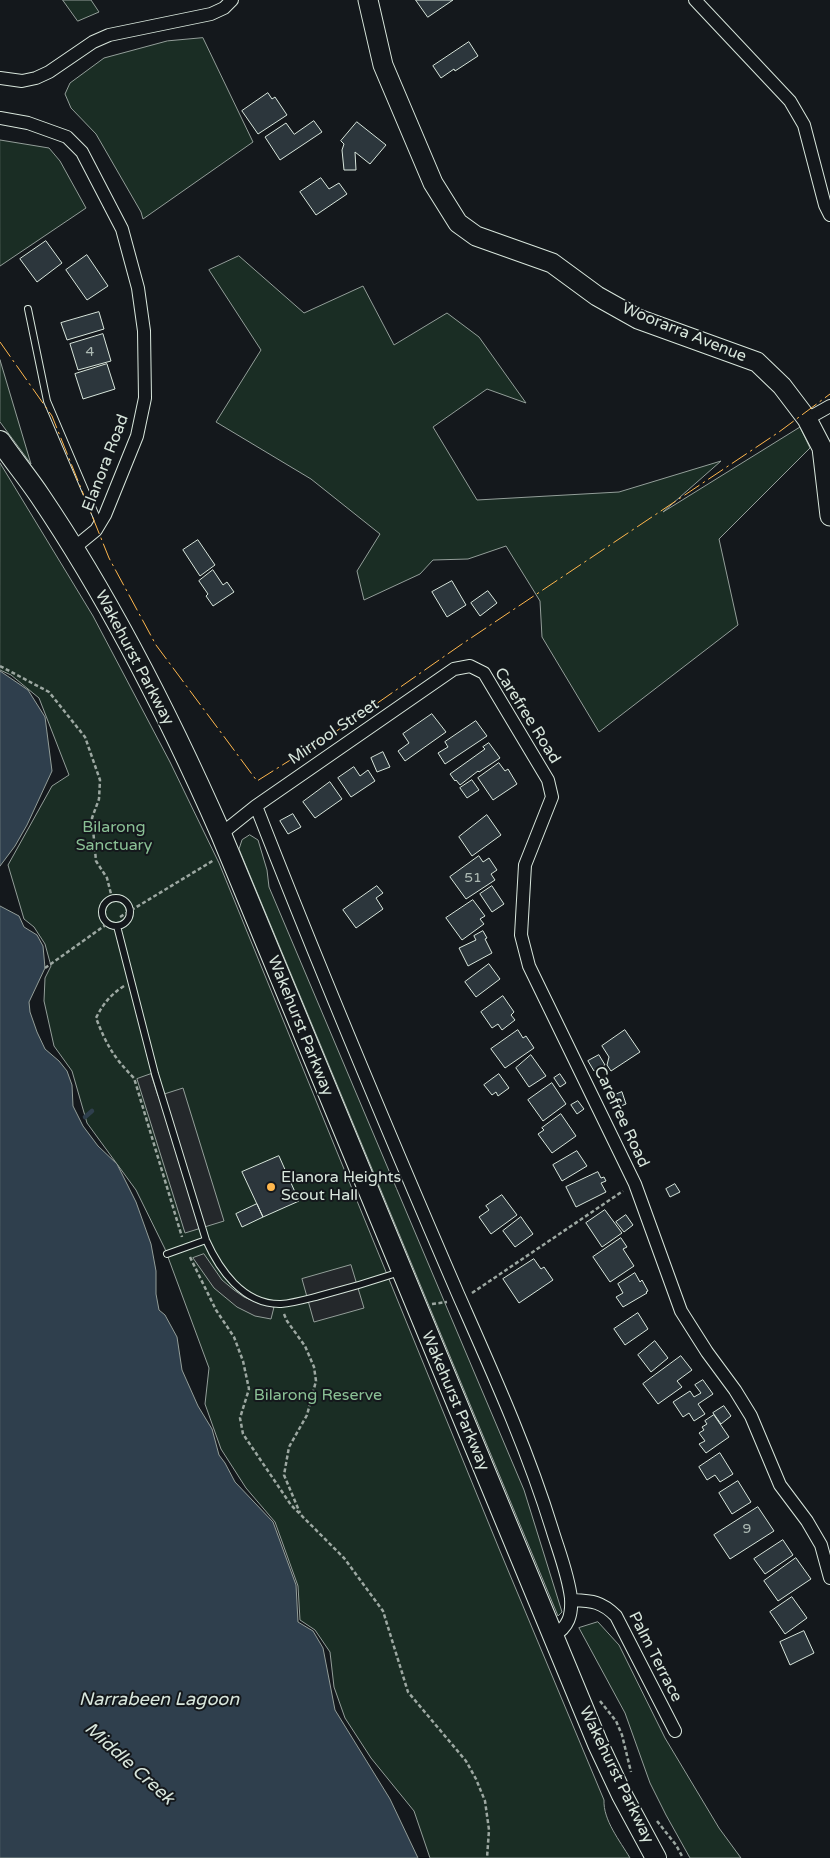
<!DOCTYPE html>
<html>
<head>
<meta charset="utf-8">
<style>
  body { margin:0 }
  canvas { display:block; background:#14181c }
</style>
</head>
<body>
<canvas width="830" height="1858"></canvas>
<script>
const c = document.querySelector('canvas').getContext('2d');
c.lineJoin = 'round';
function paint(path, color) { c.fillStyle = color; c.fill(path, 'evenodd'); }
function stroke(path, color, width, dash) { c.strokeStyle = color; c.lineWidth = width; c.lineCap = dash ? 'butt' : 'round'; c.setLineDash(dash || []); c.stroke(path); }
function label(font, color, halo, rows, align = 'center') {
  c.font = font + ' "Varela Round",sans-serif'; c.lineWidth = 4; c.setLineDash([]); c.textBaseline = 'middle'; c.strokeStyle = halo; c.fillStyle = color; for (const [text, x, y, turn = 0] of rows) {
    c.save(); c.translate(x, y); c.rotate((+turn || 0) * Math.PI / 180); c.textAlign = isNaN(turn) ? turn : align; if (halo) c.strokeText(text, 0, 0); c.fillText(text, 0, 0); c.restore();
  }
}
const green = new Path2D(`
  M63,0H91L99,12L78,21Z
  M203,38L253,142L143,219L141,212L96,134L71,108L65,94L70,83L104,58L167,41Z
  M0,140L49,148L60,161L86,208L0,266Z
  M239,256L304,313L363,286L394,345L447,313L479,337L526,403L487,389L433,427L477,500L619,492L721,461L663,512L800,427L810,448L719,539L738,625L599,732L542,637L540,601L506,546L468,559L433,560L420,574L364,600L357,571L380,534L311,479L216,422L261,350L209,270Z
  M0,360L31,464L0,422Z
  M0,463L93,616L170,762L219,863L500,1551L604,1800C603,1820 620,1841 630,1858H430L414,1811L371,1758L345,1718L334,1687L330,1652L315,1630L300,1620L298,1586L275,1522L246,1488L221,1449L205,1404L209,1368L165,1249L136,1190L87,1123L72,1071L54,1046L44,1001L45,978L51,966L45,944L34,927L24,919L8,865L52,786L69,775L39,698L11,675L0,670Z
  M250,835L258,840L267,870L269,887L524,1490L562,1612L558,1616L239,849L242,840Z
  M598,1622L619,1645L665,1738L719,1828L741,1858H690L666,1815L650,1783L625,1713L579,1628Z`);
const parking = new Path2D(`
  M151,1074L158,1096L183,1088L224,1221L185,1233L137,1079Z
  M204,1254L222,1280L234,1290L244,1297L258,1303L274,1307L271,1319L255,1316L237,1307L214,1288L193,1258Z
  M351,1265L364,1308L314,1322L302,1279Z`);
const water = new Path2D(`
  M0,671L28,690L45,717L52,771L27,825L15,846L0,866Z
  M0,906L19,916L24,927L37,935L43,946L45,968L29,1002L30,1012L37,1032L45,1049L59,1061L67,1071L72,1085L73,1106L83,1126L98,1146L117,1164L136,1202L151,1244L156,1271V1294L159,1310L165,1315L177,1337L182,1370L198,1406L212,1429L219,1455L225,1463L235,1482L273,1522L296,1585L298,1622L313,1631L323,1648L335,1710L390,1799L418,1858H0Z`);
const stream = new Path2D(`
  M85,1117L92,1111`);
const building = new Path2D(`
  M416,0H453L428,17Z
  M469,42L478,56L455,71L454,69L441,78L433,66Z
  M268,93L272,99L275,97L287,115L258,134L242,111Z
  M314,121L322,132L280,160L265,137L286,123L294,134Z
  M357,122L386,145L370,164L355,152L356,170H344L342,150L344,144L341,141Z
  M321,178L329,189L339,183L347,194L316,215L300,192Z
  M46,241L62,263L37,282L20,259Z
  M87,255L108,286L87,300L66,270Z
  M99,312L104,329L67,340L61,323Z
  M103,334L111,361L78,370L70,344Z
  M107,364L115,389L83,399L75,374Z
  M198,540L215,565L200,576L183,550Z
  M213,570L223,585L227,582L234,592L213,606L206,596L208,594L199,581Z
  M452,581L466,605L447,617L432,592Z
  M488,591L497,603L480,616L471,603Z
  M432,714L446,732L405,761L398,751L409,743L403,734Z
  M476,721L487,736L445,764L438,753L448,747L445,742Z
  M489,743L500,758L479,772L478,771L460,785L456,780L455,781L450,774L485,749L483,747Z
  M383,752L390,767L377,772L371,758Z
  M499,763L505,771L508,769L517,784L493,800L478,778Z
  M354,767L360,776L368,770L375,781L351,797L338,778Z
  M472,780L479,790L467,798L460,788Z
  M330,782L342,799L315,818L303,802Z
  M293,814L301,827L288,834L280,821Z
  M487,815L501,835L472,856L459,837Z
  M479,856L483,862L489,858L497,870L491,874L495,880L466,899L450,877Z
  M377,886L383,893L376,898L383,909L356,928L343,910Z
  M492,886L504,904L492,912L480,894Z
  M473,900L485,916L480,919L484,924L462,940L446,918Z
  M483,931L487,938L485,939L492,953L468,966L459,948L476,940L474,936Z
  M489,964L500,979L476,997L465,982Z
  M503,996L514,1012L511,1015L515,1020L502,1030L498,1024L492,1028L481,1012Z
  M518,1030L523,1038L526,1036L534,1048L505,1068L491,1049Z
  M625,1030L640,1052L611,1071L607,1065L609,1057L602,1046Z
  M531,1055L546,1076L529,1087L516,1068Z
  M599,1055L605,1065L594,1071L588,1061Z
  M499,1074L509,1088L498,1096L496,1092L492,1095L484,1085Z
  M560,1074L566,1083L560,1087L554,1078Z
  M552,1083L566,1104L543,1121L528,1100Z
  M622,1092L626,1104L614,1109L610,1097Z
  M578,1101L584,1109L577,1114L571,1105Z
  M561,1114L576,1136L552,1153L538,1134L544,1130L542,1128Z
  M577,1151L587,1166L562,1181L553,1165Z
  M279,1156L299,1201L263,1217L242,1172Z
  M598,1172L601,1178L604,1177L606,1181L601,1183L606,1192L576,1207L566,1187Z
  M675,1184L680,1192L670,1197L666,1189Z
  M502,1195L517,1215L491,1234L479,1217L489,1210L486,1206Z
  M257,1204L263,1217L242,1227L236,1214Z
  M605,1210L622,1233L602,1247L586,1223Z
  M626,1215L633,1225L624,1232L616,1222Z
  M521,1217L533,1234L515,1247L503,1231Z
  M621,1238L627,1247L623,1249L634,1266L610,1282L593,1257Z
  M534,1259L541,1269L544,1267L553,1280L519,1303L503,1279Z
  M635,1273L640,1282L642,1280L648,1291L646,1292L647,1293L623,1307L616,1297L623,1293L618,1284Z
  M638,1313L648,1329L625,1345L614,1329Z
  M655,1341L668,1358L651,1372L638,1355Z
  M681,1356L692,1370L677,1381L682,1387L658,1404L643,1384Z
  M703,1380L713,1394L698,1404L705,1414L694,1421L689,1413L683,1417L673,1402L690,1391L694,1397L701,1393L695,1385Z
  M724,1406L731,1416L721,1424L713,1413Z
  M714,1415L729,1437L706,1453L699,1444L705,1441L699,1433L704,1430L702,1427L707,1424L705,1421Z
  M720,1453L733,1474L720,1482L715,1475L707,1480L699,1467Z
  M738,1481L751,1502L732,1514L719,1493Z
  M758,1507L774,1531L730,1559L714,1535Z
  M783,1540L793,1555L765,1574L754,1559Z
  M796,1558L811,1579L778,1601L764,1581Z
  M792,1597L807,1618L785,1634L770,1612Z
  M804,1631L814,1653L790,1665L780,1642Z`);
const path = new Path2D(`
  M0,666L49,692L85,737L100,780L99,799L92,818L96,861L107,878L112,898
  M120,917L214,860
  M45,968L107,924
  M124,986C110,995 103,1004 96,1018C106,1044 114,1058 134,1078L182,1237
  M190,1257L216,1310L234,1337L243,1361L249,1389L240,1418L243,1434L291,1505L344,1558L383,1611L408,1692L466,1761L476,1779L485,1801L489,1830L487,1858
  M472,1293L623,1191
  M432,1304L447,1302
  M284,1314L287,1321L305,1346L314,1367L316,1381L307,1415L289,1447L284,1475L300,1513
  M600,1701L616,1721L622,1735L631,1772
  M657,1821L676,1845L683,1858`);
const lane = new Path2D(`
  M28,309L47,401L99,523
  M102 912a14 14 0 1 1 28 0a14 14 0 1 1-28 0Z
  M117,926L155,1074L206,1240C219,1269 243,1305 281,1304C293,1303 307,1299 319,1296C346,1289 373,1281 400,1272
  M167,1254L206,1240`);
const street = new Path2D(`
  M695,0L790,101L804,125L825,205L830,215
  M0,78L22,81L36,78L49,72L93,42L109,35L211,14L224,8L232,0
  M0,118L28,123L67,137L82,152L122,229L138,288L144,331L145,398L137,436L105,515L96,530L74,548
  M807,419L830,406
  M256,806C320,970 388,1132 458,1294C492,1371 527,1448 552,1529C559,1552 568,1574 571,1598C572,1615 569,1627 553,1636
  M221,834L256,806L454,669L470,666L484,673L548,780L552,797L525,865L521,935L529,966L635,1184L681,1311L707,1352L735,1390L751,1416L780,1485L807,1521L821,1545L830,1578
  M571,1600C592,1601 601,1601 616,1616L675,1731`);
const secondary = new Path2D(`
  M368,0L383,65L433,183L458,223L476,236L552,263L597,296L638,319L757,362L782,386L807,419L822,448L830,516`);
const primary = new Path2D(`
  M0,441C13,460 28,478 40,496C111,601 170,718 221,834L598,1744L622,1795L656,1858`);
const power = new Path2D(`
  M0,342L52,416L109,558L156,645L257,781L346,725L462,644L779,432L830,394`);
const markers = [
  [271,1187,5,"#ffb74d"]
];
const numberNames = [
  ["4",90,352],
  ["51",473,878],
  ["9",747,1529]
];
const streetNames = [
  ["Woorarra Avenue",684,333,22],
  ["Elanora Road",106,463,-69],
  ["Wakehurst Parkway",134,658,62],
  ["Carefree Road",527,716,58],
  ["Mirrool Street",334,732,-34],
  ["Wakehurst Parkway",300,1026,68],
  ["Carefree Road",621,1117,65],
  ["Wakehurst Parkway",455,1401,67],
  ["Palm Terrace",655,1657,63],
  ["Wakehurst Parkway",616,1775,64]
];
const parkNames = [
  ["Bilarong",114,828],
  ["Sanctuary",114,846],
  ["Bilarong Reserve",318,1396]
];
const poiNames = [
  ["Elanora Heights",281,1178],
  ["Scout Hall",281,1196]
];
const waterNames = [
  ["Narrabeen Lagoon",159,1700],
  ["Middle Creek",129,1764,42]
];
paint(green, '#1a2d24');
stroke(green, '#939e99', 1);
paint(parking, '#24282b');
stroke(parking, '#939e99', 1);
paint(water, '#2f3f4d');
stroke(water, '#939e99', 1);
stroke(stream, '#2f3f4d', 4.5);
paint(building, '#2c363c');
stroke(building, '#d8e6dc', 1);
stroke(lane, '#d8e6dc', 8);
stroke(street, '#d8e6dc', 14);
stroke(secondary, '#d8e6dc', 21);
stroke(primary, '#d8e6dc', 22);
stroke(path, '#9da8a2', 2.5, [4, 2.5]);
stroke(lane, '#14181c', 6);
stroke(street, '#14181c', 12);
stroke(secondary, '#14181c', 19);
stroke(primary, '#14181c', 20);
stroke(power, '#ffb74d', 1, [18, 4, 2.5, 4]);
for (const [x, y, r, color] of markers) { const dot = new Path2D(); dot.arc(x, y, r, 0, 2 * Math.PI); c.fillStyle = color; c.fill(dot); stroke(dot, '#14181c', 2); }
label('14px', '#adbab4', null, numberNames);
label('16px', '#d8e6dc', '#14181c', streetNames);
label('16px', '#8ac095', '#14181c', parkNames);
label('16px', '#d8e6dc', '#14181c', poiNames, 'left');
label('italic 18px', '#d8e6dc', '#14181c', waterNames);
</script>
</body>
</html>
